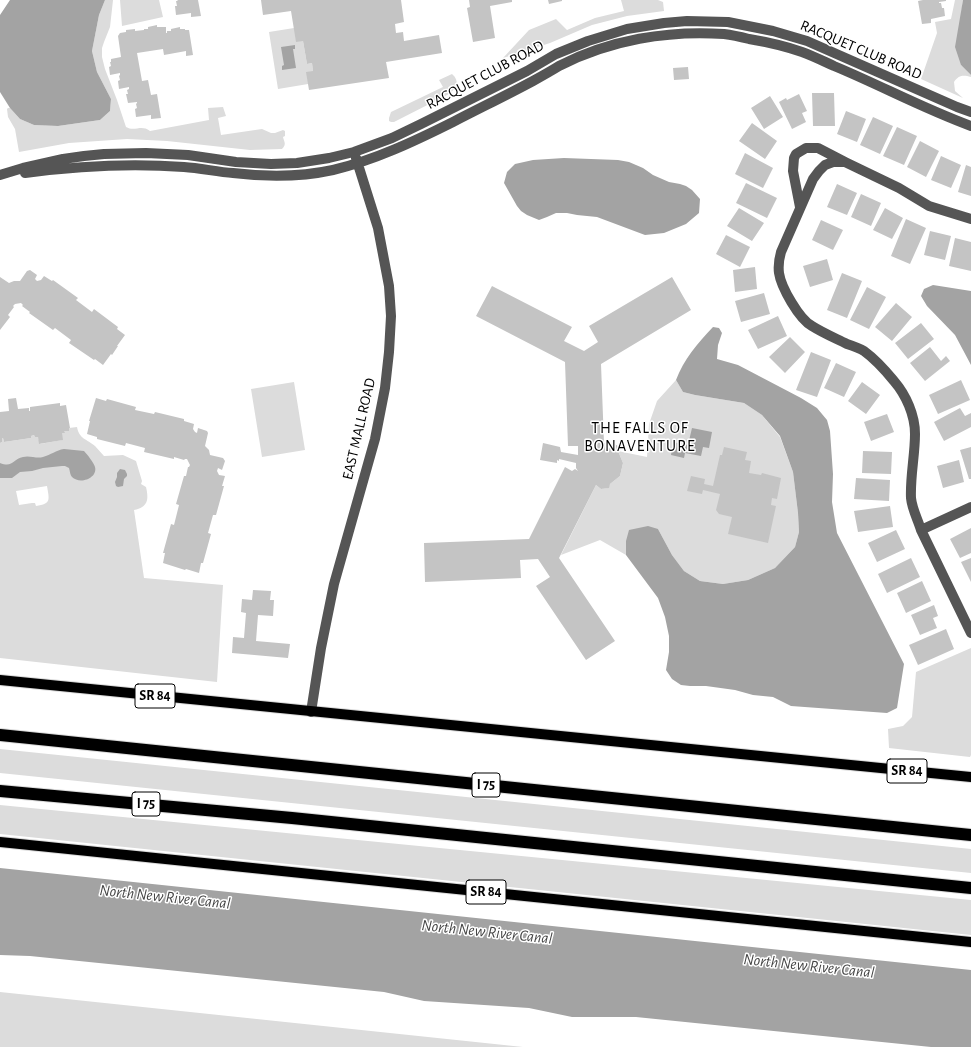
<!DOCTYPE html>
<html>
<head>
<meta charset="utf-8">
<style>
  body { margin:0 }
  canvas { display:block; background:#fff }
</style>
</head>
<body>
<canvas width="971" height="1047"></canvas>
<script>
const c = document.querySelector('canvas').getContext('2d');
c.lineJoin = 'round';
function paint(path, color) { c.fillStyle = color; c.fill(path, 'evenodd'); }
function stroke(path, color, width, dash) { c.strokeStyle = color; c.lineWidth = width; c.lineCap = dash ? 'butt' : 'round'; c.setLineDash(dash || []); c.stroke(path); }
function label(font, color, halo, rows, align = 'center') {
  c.font = font + ' "Alegreya Sans",sans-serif'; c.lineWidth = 3; c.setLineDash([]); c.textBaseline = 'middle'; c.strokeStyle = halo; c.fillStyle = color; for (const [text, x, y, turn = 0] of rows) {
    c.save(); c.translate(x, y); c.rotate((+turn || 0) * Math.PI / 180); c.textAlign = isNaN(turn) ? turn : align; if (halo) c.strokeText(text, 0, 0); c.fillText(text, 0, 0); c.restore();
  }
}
const green = new Path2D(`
  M105,0H113L110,27L104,42L102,48V57L105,69L117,100L126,127C135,132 141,124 150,131L209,120L208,108L223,107L226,116L218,118L221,135L262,129L271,133H275L283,130L285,131V136L283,137C284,142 287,144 282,149L250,150L167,141L127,139L69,143L19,152L15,129L8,117L7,109L8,108H10L20,119L34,125L58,126L100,120L110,111L111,99L97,72L92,51L99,15Z
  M120,0H159L163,17L122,26Z
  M621,0H658L663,2L664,11L627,16L592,25L550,43L503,58L529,30L556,19L567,30L595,18L624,11Z
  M955,0H963L961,16V65L971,75V77C963,75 959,75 954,82L955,91L963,98L921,79L937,33L935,22L951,19Z
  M294,28L303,41L307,64L312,63L313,71L308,84L278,89L269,32Z
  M452,74C460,81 457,88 449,94L394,122H391L389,121V118L391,112L443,87L439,80Z
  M676,380L683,392L695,395L744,403L762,415L780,437L793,472L798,513L799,532L795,547L775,568L748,580L723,584L700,581L684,571L672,555L658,529L626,541V555L600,540L561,555L596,485L601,489L608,488L610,484L620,476L623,463L618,451L647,457L649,424L657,401Z
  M294,382L305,450L262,457L251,389Z
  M77,427C79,439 87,439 95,446C98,449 101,453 104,456L123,455L136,461L142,481L141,484L146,487C149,500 148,507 134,510L144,578L223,585L217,682L0,658V443L2,442V438H3L4,442L31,438V436L34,435L35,437H38L40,444L62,440V433H64V431H69V428ZM47,486C49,499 52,504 36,506L35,503H32L19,505L16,491Z
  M971,648V755L970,757L889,748L888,729L903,726L912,717L916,672Z
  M0,749L971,849V873L0,773Z
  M0,805L971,900V935L0,834Z
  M0,992L523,1047H0Z`);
const water = new Path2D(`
  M10,0H105L99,15L92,51L97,72L111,99L110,111L100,120L58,126L34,125L20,119L10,108L0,92V15Z
  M963,0H971V75L961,65L955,47Z
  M295,45V49H293L296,68L282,70V66L284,65L281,47Z
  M564,158L618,160L629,162L643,168L653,175L669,182L680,184L686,186L692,190L700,199L699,213L686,224L664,233L645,235L597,217L577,215L567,213H556L547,217L539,220L527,215L521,211L517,206L504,183L507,172L515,164L533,160Z
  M933,285L971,291V365L955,335L927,306L921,296L924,289Z
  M713,327L719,328L722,333L718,345L717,359L738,365L801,398L817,408L827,420L830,431L833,474L832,502L837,533L904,664L897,708L887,713L791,706L773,697L753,695L735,690L706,686H690L681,685L672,679L666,670L669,652V636L665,617L658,598L626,555V541L629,530L648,526L658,529L672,555L684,571L700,581L723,584L748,580L775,568L795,547L799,532L798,513L793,472L780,436L762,415L744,403L695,395L683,392L676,380C684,359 697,344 713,327Z
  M692,428L712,432L709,448L703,447L701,456L685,453L684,458L671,455L673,442L688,445Z
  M64,449L84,451C87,454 94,463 95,467C98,478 80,485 72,477C70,475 70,471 69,468L65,466H62L43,468L32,471L20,472L12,478H0V463C13,468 13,459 23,457C30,455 36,459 43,457C51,455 56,450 64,449Z
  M120,469L125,470L127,474V476L124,479L123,486L118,487L116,486L115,482L117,477V473Z
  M0,868L971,970V1047H931L636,1017H572L529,1008L424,1001L384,992L30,956L0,955Z`);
const building = new Path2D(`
  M177,0H198L201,16L191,17V13L176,15L175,6H177L176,1H178Z
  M261,0H401L404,22L395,24L396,33L403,32L404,41L439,35L442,53L386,62L389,78L309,90L306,72L313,71L312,63L307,64L303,41L296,42L291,11L263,15Z
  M469,0H512V2L490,6L495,38L473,42L467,8L470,7Z
  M548,0H562V1L549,4Z
  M923,0H946V1L939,2V3H941L942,8H944L945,16L931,19V23L922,24L918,1Z
  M157,25V27H166V33H167V31H171V29L180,27V29H185V30H189L193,55L186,56V51L164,55L163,49L137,53L142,81L148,80L151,95L157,94L161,118L151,119V115L136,117L135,109L137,108L136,104L137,103V102L128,103L126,94H128L127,90L129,89V87L119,89L118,81L120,80L119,76L120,75V73L110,75L109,67L111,66L110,62H111V59L121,57L118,36L120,33L126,32V30L135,29V31L144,30V29H148V27Z
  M688,67L689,79L674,80L673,68Z
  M812,93H834L835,126H813Z
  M799,94L807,111L802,113L806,122L792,129L779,102L786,98L787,100Z
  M770,96L783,117L764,129L751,108Z
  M846,111L866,119L857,142L837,134Z
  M873,117L893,126L880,154L860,145Z
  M752,123L777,141L765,159L739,141Z
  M897,127L917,136L904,165L883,156Z
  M920,141L939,151L926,177L907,167Z
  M745,153L773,168L763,188L735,174Z
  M941,156L961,165L951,188L931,180Z
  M966,165L971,167V196L958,192Z
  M746,183L777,198L767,218L736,203Z
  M837,184L857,193L847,215L827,207Z
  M861,194L881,203L871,226L851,217Z
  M739,208L764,223L752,241L727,226Z
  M885,208L903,218L892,239L873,230Z
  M906,219L926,228L910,264L891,256Z
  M821,220L843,230L833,250L812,240Z
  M930,231L951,236L945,260L924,255Z
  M726,235L750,247L740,267L716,254Z
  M955,238L971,242V271L949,266Z
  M827,259L833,280L810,287L803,266Z
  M755,267L757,289L735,292L733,270Z
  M30,270L37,275L35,279L37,281L41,280L44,276L52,281L53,280L78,298L76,300L92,312L94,309L118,327L117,329L125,335L117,346H118L112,355L111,354L103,365L95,359L94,360L69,343L71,340L55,328L53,330L29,313L30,312L22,306L23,305L21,303L15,304L13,306L14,307L8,315L10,317L0,330V277L9,283L14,281H20L27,271Z
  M842,273L862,281L847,318L827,310Z
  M672,277L691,310L601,364L604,443H606V446H613V443L618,446V451L623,463L620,476L610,484L609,488L601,489L596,485L559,558L615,641L586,660L536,586L550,577L538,559L520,560L521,578L425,582L424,543L529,539L565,467L572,471L575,469L578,471L576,468V463L559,459V461L557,460V463L540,460L543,443L560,447L561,452L578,455V446H568L565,362L476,316L492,286L572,327L564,341L584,351L598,342L589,326Z
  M867,287L886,297L869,329L850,320Z
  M764,293L770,314L741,322L735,301Z
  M896,303L912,317L892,341L875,327Z
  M778,316L787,336L758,349L748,330Z
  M921,323L934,339L908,359L895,343Z
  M790,337L805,352L785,373L769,357Z
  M930,347L941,361L946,356L950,361L925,381L910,363Z
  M811,352L831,360L817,397L796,390Z
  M836,363L856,372L844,397L824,388Z
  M961,380L970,400L938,414L929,395Z
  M862,382L880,395L866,414L848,401Z
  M16,398L18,409L29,408V411H30V407L60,403V406L66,405L70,428H69V431H64L65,433H62L63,440L39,444L38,437H35L34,435L31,436V438L4,442L3,438H2V442L0,443V412L9,411L8,399Z
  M96,398L106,401L107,399L136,407L135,410L154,414L155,412L184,419V421L194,424L193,429L195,432L197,433L198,428L207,431L208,433L205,446L209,450L210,455L223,458L225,461L222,470L218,468L217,471L219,475L225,476L222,486H224L216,515H213L208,533L211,534L203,563H201L199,573L186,569L185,570L163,563L165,553H163L171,524L174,525L179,505L176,504L184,476H186L188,467H189L190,465L187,459H185L184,460L174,457V459L144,452L145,448L126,443L125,446L97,439V437L87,434L90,421H89Z
  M960,408L965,416L971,413V427L944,441L934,422Z
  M887,414L894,432L871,441L864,422Z
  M724,447L747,452L745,460L751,461L749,473L761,475L762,473L781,478L777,499L772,498L771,505L776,506L768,543L728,534L732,517L719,514L716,510L720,494L703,490L702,494L687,491L691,476L705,479L704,484L713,486L720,455H722Z
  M971,447V479H969L960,450Z
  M863,451L892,452L891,474L862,473Z
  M959,460L964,482L943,488L937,466Z
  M856,478L890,480L889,501L854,499Z
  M890,506L893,527L858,532L854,511Z
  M971,528V553L960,558L950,539Z
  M896,530L905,549L877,562L868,543Z
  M911,558L920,577L887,593L878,574Z
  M971,558V582L961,562Z
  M922,581L931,601L906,613L897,593Z
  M253,590L271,591L270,600H274L273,616L258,615L256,641L290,644L288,658L232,653L233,637L244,638L246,613L241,612L242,599L252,600Z
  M934,605L938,616L933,618L937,628L920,635L911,615Z
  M946,629L954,649L918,665L909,645Z`);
const minor = new Path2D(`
  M25,173C77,166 131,163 184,167C201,168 217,172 233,173C266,177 301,177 333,170C375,160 415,141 453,122C480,108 507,95 533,81C542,76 551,71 559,66C609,40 668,30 724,34C732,35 741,37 749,39C767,42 785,46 802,52C813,56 823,61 834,66C880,85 924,109 971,126
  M0,175L23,168L63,159L84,156L104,154L146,153L188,155L236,162L271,164L297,163L329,158L354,152L392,138L421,124L527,71L556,54L588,41L627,29L664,23L687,21L728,22L773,31L807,41L957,107L971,112
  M800,207L793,171L794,158L796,154L806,148H818L845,162
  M971,219L929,206L899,188L845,162H833L825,165L819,171L813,179L781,252C779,259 778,265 779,273C781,287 799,319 812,326C823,333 835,338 847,344C853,346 859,348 864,351C875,359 885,370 894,381C906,395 915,415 915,434C915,455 910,477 911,498C912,509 918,520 921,530L971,633
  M921,530L971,507
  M311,712L321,648L334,584L375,439L385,388L389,352L391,316L389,286L378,228L356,158`);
const major = new Path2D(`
  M0,680L971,777
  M0,842L971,942`);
const highway = new Path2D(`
  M0,735L971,835
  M0,791L292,818L971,888`);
const shields = [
  [155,696,40],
  [907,771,40],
  [486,785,28],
  [146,804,28],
  [486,892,40]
];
const shieldNames = [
  ["SR 84",155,696],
  ["SR 84",907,771],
  ["I 75",486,785],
  ["I 75",146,804],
  ["SR 84",486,892]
];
const streetNames = [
  ["RACQUET CLUB ROAD",861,50,23],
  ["RACQUET CLUB ROAD",485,75,-28],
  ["EAST MALL ROAD",359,429,-77]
];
const neighbourhoodNames = [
  ["THE FALLS OF",640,428],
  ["BONAVENTURE",640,446]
];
const waterNames = [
  ["North New River Canal",165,897,6],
  ["North New River Canal",487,932,6],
  ["North New River Canal",809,966,6]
];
paint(green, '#dcdcdc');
paint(water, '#a3a3a3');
paint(building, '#c4c4c4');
stroke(major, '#dbdbdb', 12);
stroke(highway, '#dbdbdb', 14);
stroke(minor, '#555', 10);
stroke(major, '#000', 10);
stroke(highway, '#000', 12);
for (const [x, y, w] of shields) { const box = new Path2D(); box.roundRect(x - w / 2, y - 12, w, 24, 3); c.fillStyle = '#fff'; c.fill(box); stroke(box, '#000', 1); }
label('bold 14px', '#000', null, shieldNames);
label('15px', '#000', '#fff', streetNames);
c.letterSpacing = '1px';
label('16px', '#000', '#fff', neighbourhoodNames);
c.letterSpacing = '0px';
label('italic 16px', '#444', '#fff', waterNames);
</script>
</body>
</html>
